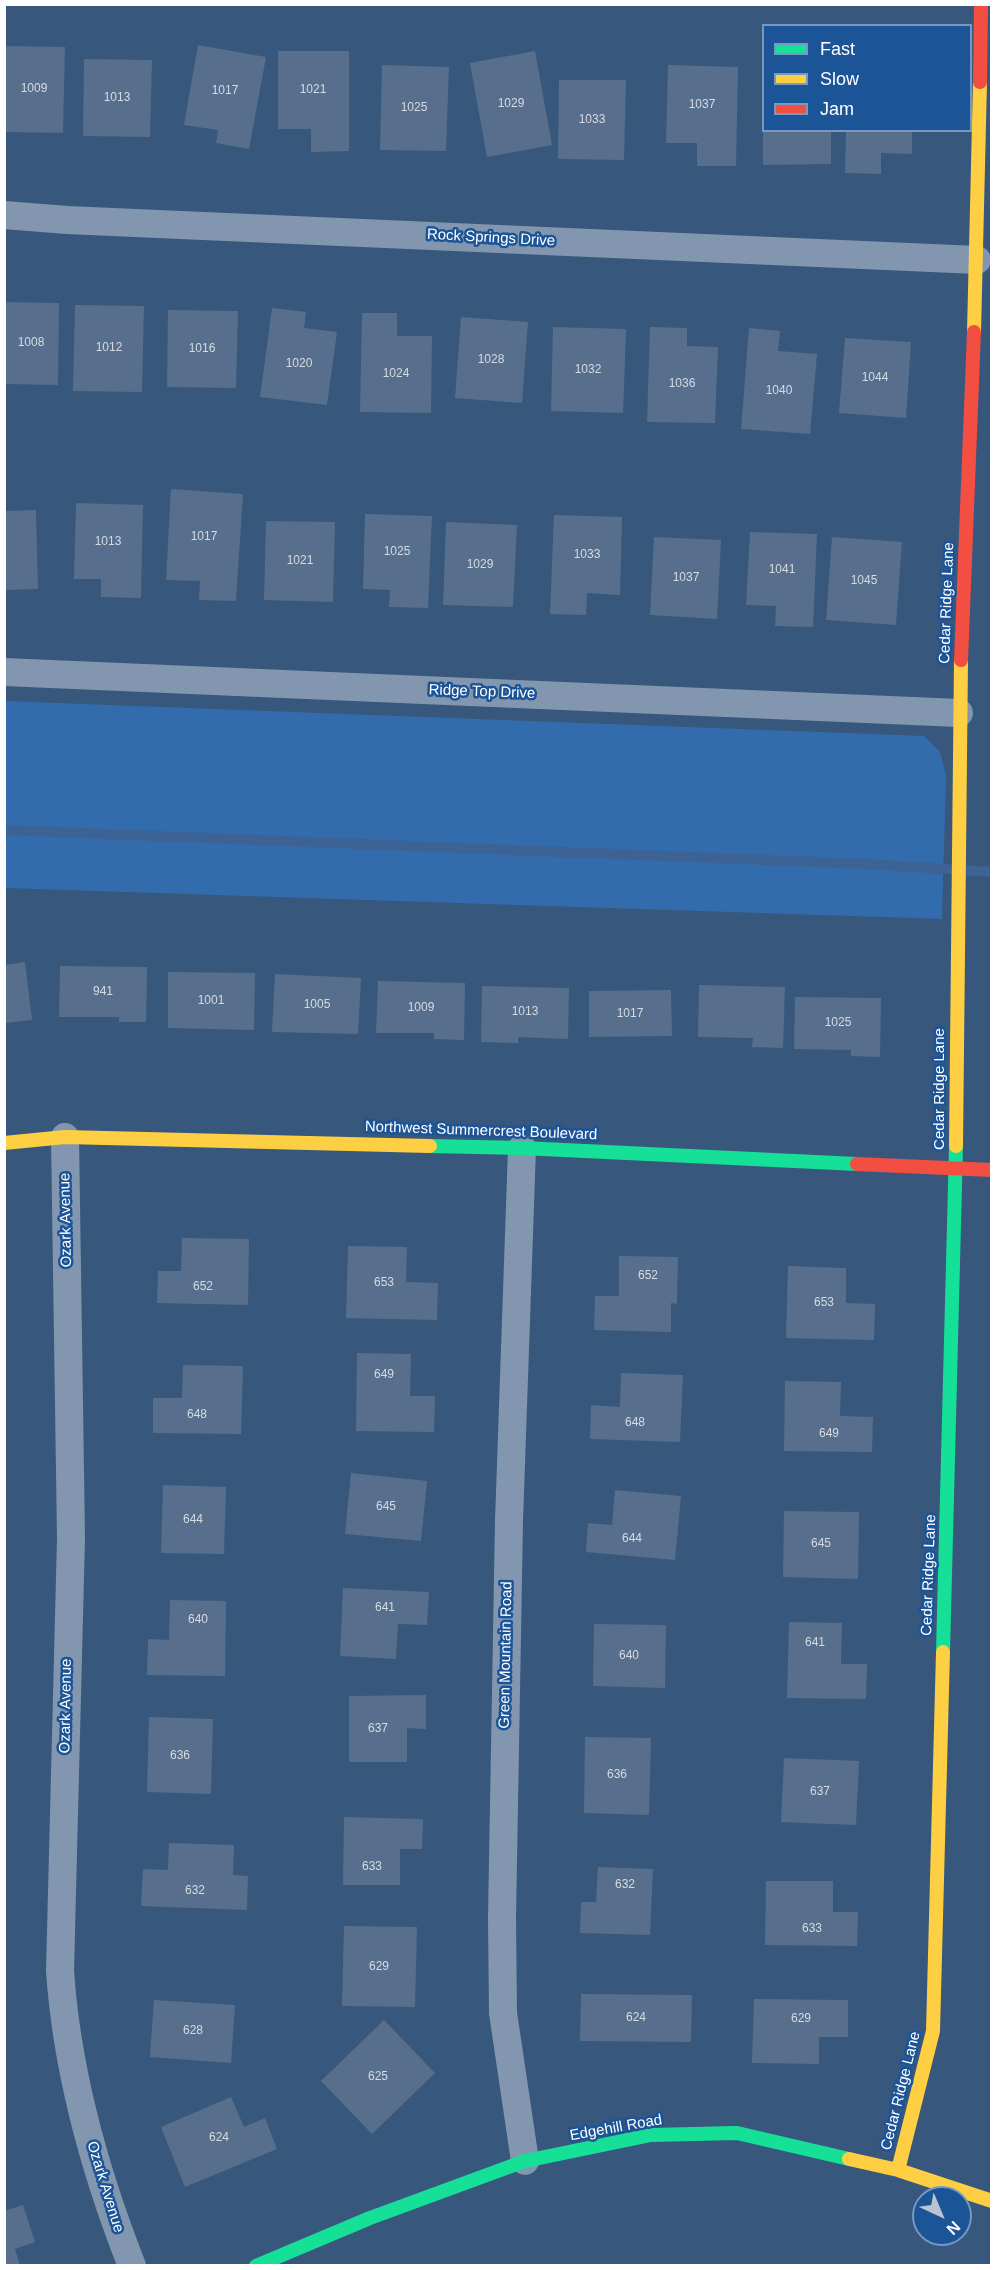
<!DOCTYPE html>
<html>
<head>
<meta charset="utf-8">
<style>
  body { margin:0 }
  #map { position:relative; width:996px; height:2270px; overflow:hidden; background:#38577c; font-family:Helvetica,sans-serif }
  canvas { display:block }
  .frame { position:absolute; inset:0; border:6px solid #fff; pointer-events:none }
  .legend { position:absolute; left:762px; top:24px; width:210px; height:108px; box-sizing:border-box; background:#1c5498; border:2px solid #7798c1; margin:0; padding:8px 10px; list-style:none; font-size:18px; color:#fff }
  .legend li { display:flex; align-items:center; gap:12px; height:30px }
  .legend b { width:30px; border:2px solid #7798c1 }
  .north { position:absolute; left:912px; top:2186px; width:60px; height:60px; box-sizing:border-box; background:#1c5498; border:2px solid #7798c1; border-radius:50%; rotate:136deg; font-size:16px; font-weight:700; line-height:24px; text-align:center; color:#fff }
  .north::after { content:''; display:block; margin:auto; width:21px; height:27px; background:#b9c4d1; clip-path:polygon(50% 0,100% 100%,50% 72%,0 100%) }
</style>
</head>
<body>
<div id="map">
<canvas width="996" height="2270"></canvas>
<div class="frame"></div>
<ul class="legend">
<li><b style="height:8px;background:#16e098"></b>Fast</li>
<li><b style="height:8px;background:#ffcf43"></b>Slow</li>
<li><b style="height:8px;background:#f24e42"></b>Jam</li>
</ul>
<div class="north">N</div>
</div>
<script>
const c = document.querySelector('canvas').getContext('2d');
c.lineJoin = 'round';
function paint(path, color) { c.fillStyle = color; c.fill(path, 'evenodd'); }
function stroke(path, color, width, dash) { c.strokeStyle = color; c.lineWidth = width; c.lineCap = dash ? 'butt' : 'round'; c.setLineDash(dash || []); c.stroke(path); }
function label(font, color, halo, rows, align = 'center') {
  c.font = font + ' Helvetica,sans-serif'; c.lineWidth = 5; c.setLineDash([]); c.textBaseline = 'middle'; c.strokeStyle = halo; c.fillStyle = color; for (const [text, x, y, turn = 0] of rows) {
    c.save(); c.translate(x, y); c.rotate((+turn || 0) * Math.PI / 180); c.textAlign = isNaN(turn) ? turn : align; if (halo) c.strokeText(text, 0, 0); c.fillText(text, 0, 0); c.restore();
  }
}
const green = new Path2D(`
  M5,701L924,736L940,752L946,775L942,919L5,888Z`);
const stream = new Path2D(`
  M4,830L867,864L992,872`);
const building = new Path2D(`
  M198,45L266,57L249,149L216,143L218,130L184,125Z
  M4,46L65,47L63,133L4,132Z
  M278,51H349V151L311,152V129H278Z
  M535,51L552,145L487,157L470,63Z
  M84,59L152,60L150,137L83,136Z
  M382,65L449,67L446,151L380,150Z
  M668,65L738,67L736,166H697V143H666Z
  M559,80H626L624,160L558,159Z
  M763,130H831V164L763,165Z
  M846,130H912V154L881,153V174L845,173Z
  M4,302L59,303L58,385L4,384Z
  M75,305L144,306L142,392L73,391Z
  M272,308L306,312L304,328L337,332L327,405L260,397Z
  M168,310L238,311L236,388L167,387Z
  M362,313H397V336H432L431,413L360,412Z
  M461,317L528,322L522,403L455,398Z
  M553,327L626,329L623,413L551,411Z
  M650,327L687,328V346L718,347L715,423L647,422Z
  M749,328L780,331L778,351L817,354L810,434L741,429Z
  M845,338L911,342L906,418L839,413Z
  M171,489L243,494L236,601L199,600L200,581L166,580Z
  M76,503L143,505L141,598L101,597V579H74Z
  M36,510L38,589L5,590V511Z
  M365,514L432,516L428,608L389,607L390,590L363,589Z
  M554,515L622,517L620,595L587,593L586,615L550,614Z
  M266,521L335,522L333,602L264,600Z
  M446,522L517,525L513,607L443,605Z
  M750,532L817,534L813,627L775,626L776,606L746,605Z
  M654,537L721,540L717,619L650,615Z
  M832,537L902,542L896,625L826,620Z
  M25,962L32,1020L4,1023V965Z
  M60,966L147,967L146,1022H119V1017H59Z
  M168,972L255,973L254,1030L168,1028Z
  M275,974L361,978L358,1034L272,1032Z
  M378,981L465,983L464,1040L434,1039V1033H376Z
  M699,985L785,987L783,1048L752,1047L753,1038L698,1037Z
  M482,986L569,988L568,1039L518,1037V1043L481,1042Z
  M671,990L672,1036L589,1037V991Z
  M795,997L881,998L880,1057L851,1056V1050L794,1049Z
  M182,1238L249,1239L248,1305L157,1303L158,1271H181Z
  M348,1246L407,1247L406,1282L438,1283L437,1320L346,1318Z
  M619,1256L678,1257L677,1304L671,1303V1332L594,1330L595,1296H619Z
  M788,1266L846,1268V1303L875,1304L874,1340L786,1338Z
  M357,1353L411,1354L410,1396H435L434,1432L356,1431Z
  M183,1365L243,1366L241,1434L153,1433V1398H182Z
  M621,1373L683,1375L680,1442L590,1439L591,1405L620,1407Z
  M785,1381L841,1382L840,1416L873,1417L872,1452L784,1451Z
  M351,1473L427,1481L421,1541L345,1534Z
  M163,1485L226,1487L224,1554L161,1553Z
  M615,1490L681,1496L675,1560L586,1552L588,1523L612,1525Z
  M784,1511L859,1512L858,1579L783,1577Z
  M343,1588L429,1592L427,1625L398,1624L396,1659L340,1656Z
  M170,1600L226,1601L225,1676L147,1675L148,1639L169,1640Z
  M789,1622L842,1623L841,1664H867L866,1699L787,1698Z
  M594,1624L666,1625L665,1688L593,1686Z
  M426,1695V1729L407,1728V1762H349V1696Z
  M149,1717L213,1719L211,1794L147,1792Z
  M585,1737L651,1738L649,1815L584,1813Z
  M784,1758L859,1761L856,1825L781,1822Z
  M344,1817L423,1819L422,1849H400V1885H343Z
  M169,1843L234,1845L233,1875L248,1876L247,1910L141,1906L143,1869L168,1870Z
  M598,1867L653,1869L650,1935L580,1933L581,1902H596Z
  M766,1881H833V1912H858L857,1946L765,1945Z
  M344,1926L417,1927L415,2007L342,2006Z
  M581,1994L692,1995L691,2042L580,2041Z
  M754,1999L848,2000V2037H819V2064L752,2063Z
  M154,2000L235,2005L231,2063L150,2057Z
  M384,2020L435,2073L372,2134L321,2081Z
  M231,2097L244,2127L265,2118L277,2149L185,2187L161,2127Z
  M23,2205L35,2242L15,2249L20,2266H4V2211Z`);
const street = new Path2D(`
  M4,215L67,220L977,260
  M4,672L959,713
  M65,1137L71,1538L60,1971C67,2072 95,2172 132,2266
  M522,1148L509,1521L502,1918L503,2013L525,2161`);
const fast = new Path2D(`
  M430,1146L522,1148L857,1164
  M943,1652L956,1146
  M256,2266L370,2218L525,2161L651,2135L737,2133L849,2159`);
const slow = new Path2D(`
  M974,332L980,82
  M4,1143L65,1137L430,1146
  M956,1146L961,660
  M849,2159L898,2170L992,2201
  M898,2170L933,2031L943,1652`);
const jam = new Path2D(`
  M980,82L981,4
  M961,660L974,332
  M857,1164L992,1170`);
const numberNames = [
  ["1009",34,89],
  ["1021",313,90],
  ["1017",225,91],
  ["1013",117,98],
  ["1029",511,104],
  ["1037",702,105],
  ["1025",414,108],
  ["1033",592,120],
  ["1008",31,343],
  ["1012",109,348],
  ["1016",202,349],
  ["1028",491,360],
  ["1020",299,364],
  ["1032",588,370],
  ["1024",396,374],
  ["1044",875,378],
  ["1036",682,384],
  ["1040",779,391],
  ["1017",204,537],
  ["1013",108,542],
  ["1025",397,552],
  ["1033",587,555],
  ["1021",300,561],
  ["1029",480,565],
  ["1041",782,570],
  ["1037",686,578],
  ["1045",864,581],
  ["941",103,992],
  ["1001",211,1001],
  ["1005",317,1005],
  ["1009",421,1008],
  ["1013",525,1012],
  ["1017",630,1014],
  ["1025",838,1023],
  ["652",648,1276],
  ["653",384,1283],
  ["652",203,1287],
  ["653",824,1303],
  ["649",384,1375],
  ["648",197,1415],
  ["648",635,1423],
  ["649",829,1434],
  ["645",386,1507],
  ["644",193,1520],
  ["644",632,1539],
  ["645",821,1544],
  ["641",385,1608],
  ["640",198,1620],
  ["641",815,1643],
  ["640",629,1656],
  ["637",378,1729],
  ["636",180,1756],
  ["636",617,1775],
  ["637",820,1792],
  ["633",372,1867],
  ["632",625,1885],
  ["632",195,1891],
  ["633",812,1929],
  ["629",379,1967],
  ["624",636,2018],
  ["629",801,2019],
  ["628",193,2031],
  ["625",378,2077],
  ["624",219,2138]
];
const streetNames = [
  ["Rock Springs Drive",491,238,3],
  ["Cedar Ridge Lane",947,603,-88],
  ["Ridge Top Drive",482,692,2],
  ["Cedar Ridge Lane",940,1089,-90],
  ["Northwest Summercrest Boulevard",481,1131,2],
  ["Ozark Avenue",66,1220,-91],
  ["Cedar Ridge Lane",929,1575,-88],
  ["Green Mountain Road",506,1655,-89],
  ["Ozark Avenue",66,1706,-89],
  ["Cedar Ridge Lane",901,2091,-76],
  ["Edgehill Road",616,2128,-10],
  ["Ozark Avenue",105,2187,73]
];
paint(green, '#326cac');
stroke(stream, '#3c6393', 10);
paint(building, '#576f8c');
stroke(street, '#8297af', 28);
stroke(fast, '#16e098', 14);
stroke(slow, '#ffcf43', 14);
stroke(jam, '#f24e42', 14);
label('12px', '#d5dbe2', null, numberNames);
label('15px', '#fff', '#1c5498', streetNames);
</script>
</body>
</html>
